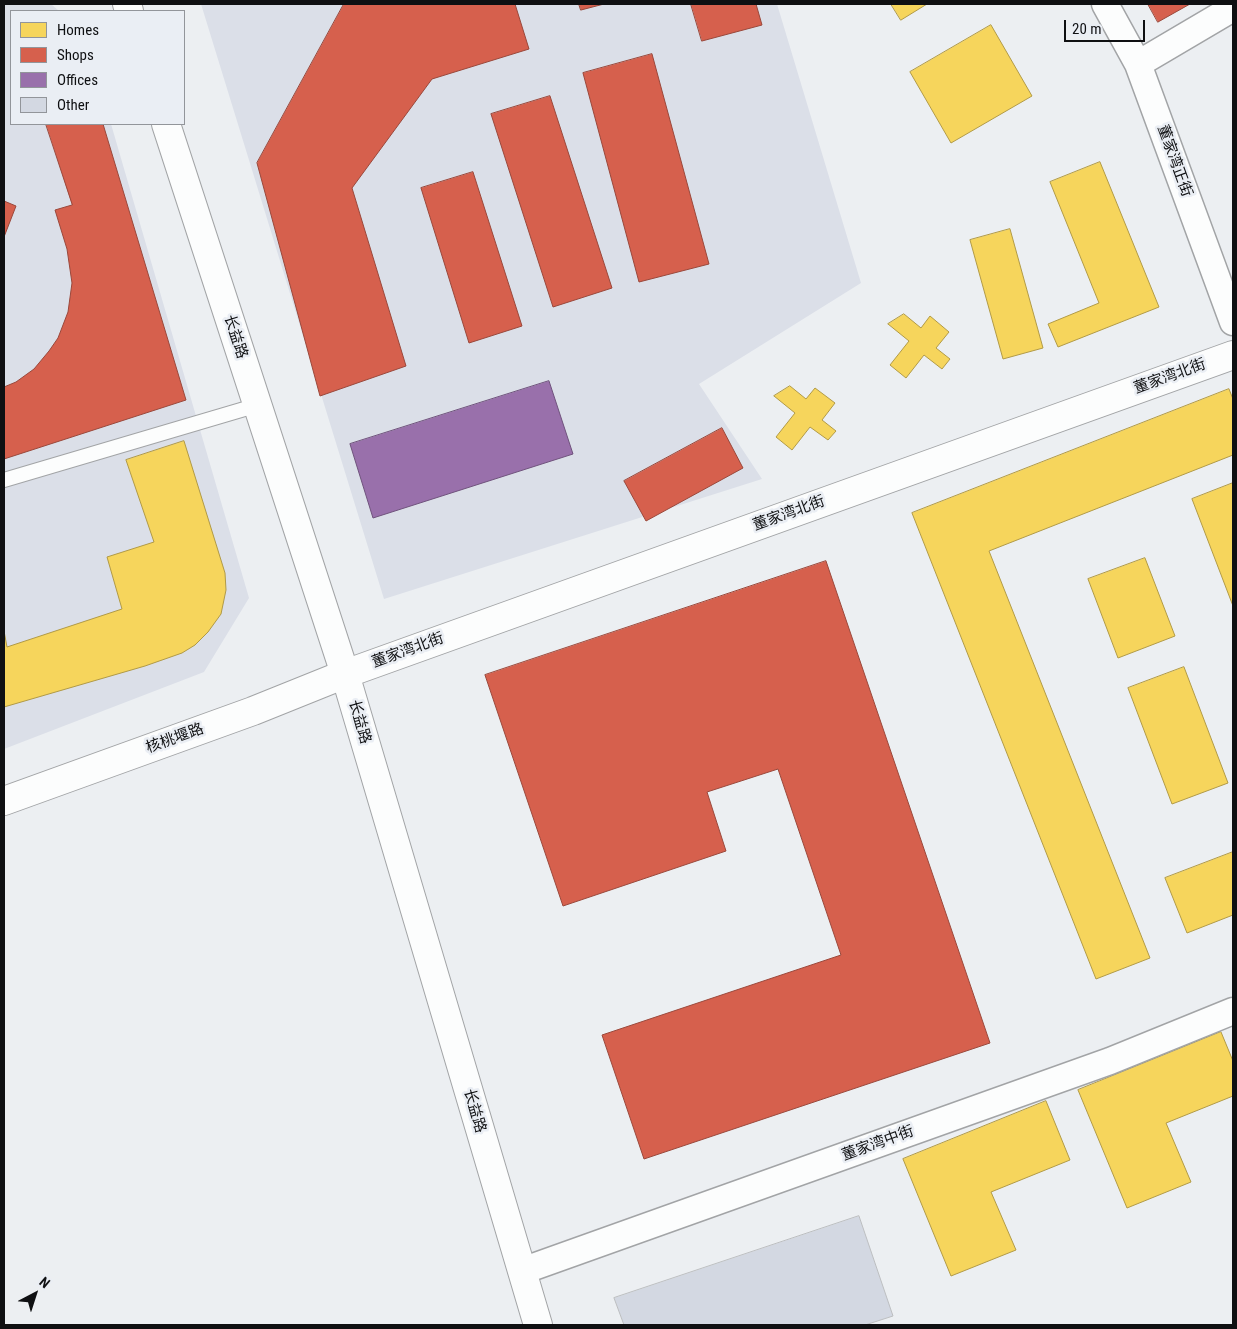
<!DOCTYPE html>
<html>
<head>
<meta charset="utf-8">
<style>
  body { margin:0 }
  #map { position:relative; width:1237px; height:1329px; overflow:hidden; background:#eceff2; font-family:"Roboto Condensed",sans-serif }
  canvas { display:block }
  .frame { position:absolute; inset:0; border:5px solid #0f1012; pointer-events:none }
  .legend { position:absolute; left:10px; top:10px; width:175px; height:115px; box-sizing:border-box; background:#eaeef4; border:1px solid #92959a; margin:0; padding:6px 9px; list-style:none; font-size:15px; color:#0f1012 }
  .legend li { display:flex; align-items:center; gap:10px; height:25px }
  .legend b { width:25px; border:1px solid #92959a }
  .north { position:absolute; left:10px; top:1269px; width:50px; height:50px; -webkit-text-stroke:4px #eaeef4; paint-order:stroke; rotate:40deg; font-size:14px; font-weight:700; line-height:20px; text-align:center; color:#0f1012 }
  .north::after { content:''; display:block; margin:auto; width:18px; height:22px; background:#0f1012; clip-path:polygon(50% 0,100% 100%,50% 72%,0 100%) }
  .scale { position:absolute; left:1064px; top:20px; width:81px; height:22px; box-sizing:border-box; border:2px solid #0f1012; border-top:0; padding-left:6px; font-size:15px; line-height:18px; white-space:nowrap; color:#0f1012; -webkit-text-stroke:4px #eaeef4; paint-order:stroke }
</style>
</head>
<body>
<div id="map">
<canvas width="1237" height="1329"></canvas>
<div class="frame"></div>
<ul class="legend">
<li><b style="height:14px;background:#f6d55c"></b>Homes</li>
<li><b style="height:14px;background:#d6604d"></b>Shops</li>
<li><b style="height:14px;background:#9970ab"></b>Offices</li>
<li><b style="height:14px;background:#d3d8e2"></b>Other</li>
</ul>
<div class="north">N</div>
<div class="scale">20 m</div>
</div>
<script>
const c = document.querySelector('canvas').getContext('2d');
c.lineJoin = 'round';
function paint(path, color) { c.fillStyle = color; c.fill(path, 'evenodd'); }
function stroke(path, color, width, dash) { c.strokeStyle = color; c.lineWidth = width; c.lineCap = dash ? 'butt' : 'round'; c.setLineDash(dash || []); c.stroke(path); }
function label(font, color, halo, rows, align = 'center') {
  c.font = font + ' "Roboto Condensed","Noto Sans SC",sans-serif'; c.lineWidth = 5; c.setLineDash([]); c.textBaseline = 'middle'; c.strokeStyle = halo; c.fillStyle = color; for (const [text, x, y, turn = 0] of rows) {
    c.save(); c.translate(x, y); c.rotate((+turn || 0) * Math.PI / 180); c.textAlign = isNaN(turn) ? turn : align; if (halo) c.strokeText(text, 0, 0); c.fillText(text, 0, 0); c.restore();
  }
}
const built = new Path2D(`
  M4,4H51L59,11H11V124H111L249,598L204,672L4,749Z
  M201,4H777L861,283L699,384L762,479L384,599Z`);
const homes = new Path2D(`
  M891,4H927L901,20Z
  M991,25L1032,96L951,143L910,72Z
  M1100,162L1159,307L1058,347L1048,324L1099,303L1050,182Z
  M1010,229L1043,348L1003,359L970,240Z
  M904,314L921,328L930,316L949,332L936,348L950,359L942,369L924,355L906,378L890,365L909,341L888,324Z
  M790,386L806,399L815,388L835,403L822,420L836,431L828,440L810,427L792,450L776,437L795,413L774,396Z
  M1229,389L1233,399V455L989,551L1150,958L1096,979L912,513Z
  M184,441L225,573L226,590L221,614L208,632L195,645L182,653L145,666L4,707V631L7,647L122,609L107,557L154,542L126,460Z
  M1233,483V606L1192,499Z
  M1145,558L1175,636L1118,658L1088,579Z
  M1184,667L1228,783L1172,804L1128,688Z
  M1233,852V915L1187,933L1165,878Z
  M1221,1032L1233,1061V1096L1166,1123L1191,1182L1127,1208L1078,1090Z
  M1046,1101L1070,1160L991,1192L1016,1250L951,1276L903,1159Z`);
const shops = new Path2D(`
  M344,4H515L529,49L432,79L352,188L406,366L320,396L257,163Z
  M579,4H604L581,10Z
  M691,4H756L762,25L702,41Z
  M1148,4H1190L1158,22Z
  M652,54L709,264L639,282L583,73Z
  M550,96L612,288L553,307L491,114Z
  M46,124H103L186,400L4,459V387L16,382L34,369L49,351L58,338L68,312L72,283L67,249L55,210L72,205Z
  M473,172L522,326L469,343L421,188Z
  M4,201L16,206L4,237Z
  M722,428L743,468L646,521L624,481Z
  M826,561L990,1043L644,1159L602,1035L841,955L778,769L707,792L726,851L563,906L485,675Z`);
const offices = new Path2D(`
  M549,381L573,454L373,518L350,444Z`);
const building = new Path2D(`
  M859,1216L893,1316L865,1325H624L614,1298Z`);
const service = new Path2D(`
  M4,480L258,405`);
const minor = new Path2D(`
  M1105,4L1138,64L1233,322
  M1138,64L1233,8
  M522,1271L1110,1061L1233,1011`);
const tertiary = new Path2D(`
  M4,801L253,711L345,674L1233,355`);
const secondary = new Path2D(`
  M127,4L129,11
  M166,124L345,674L538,1325`);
const streetNames = [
  ["董家湾正街",1174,161,70],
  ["长益路",235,337,72],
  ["董家湾北街",1170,377,-20],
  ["董家湾北街",789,514,-20],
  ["董家湾北街",408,651,-20],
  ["长益路",359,722,74],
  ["核桃堰路",175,739,-20],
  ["长益路",474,1111,74],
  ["董家湾中街",878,1144,-20]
];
paint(built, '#dbdfe8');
paint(homes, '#f6d55c');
stroke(homes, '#b19a46', 1);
paint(shops, '#d6604d');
stroke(shops, '#9a483b', 1);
paint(offices, '#9970ab');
stroke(offices, '#70537d', 1);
paint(building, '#d3d8e2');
stroke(building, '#bcbec0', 1);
stroke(service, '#a2a4a6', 16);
stroke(minor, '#a2a4a6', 29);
stroke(tertiary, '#a2a4a6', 30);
stroke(secondary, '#a2a4a6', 30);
stroke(service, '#fcfdfd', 14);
stroke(minor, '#fcfdfd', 26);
stroke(tertiary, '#fcfdfd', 28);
stroke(secondary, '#fcfdfd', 28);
label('15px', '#0f1012', '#eaeef4', streetNames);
</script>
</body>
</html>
